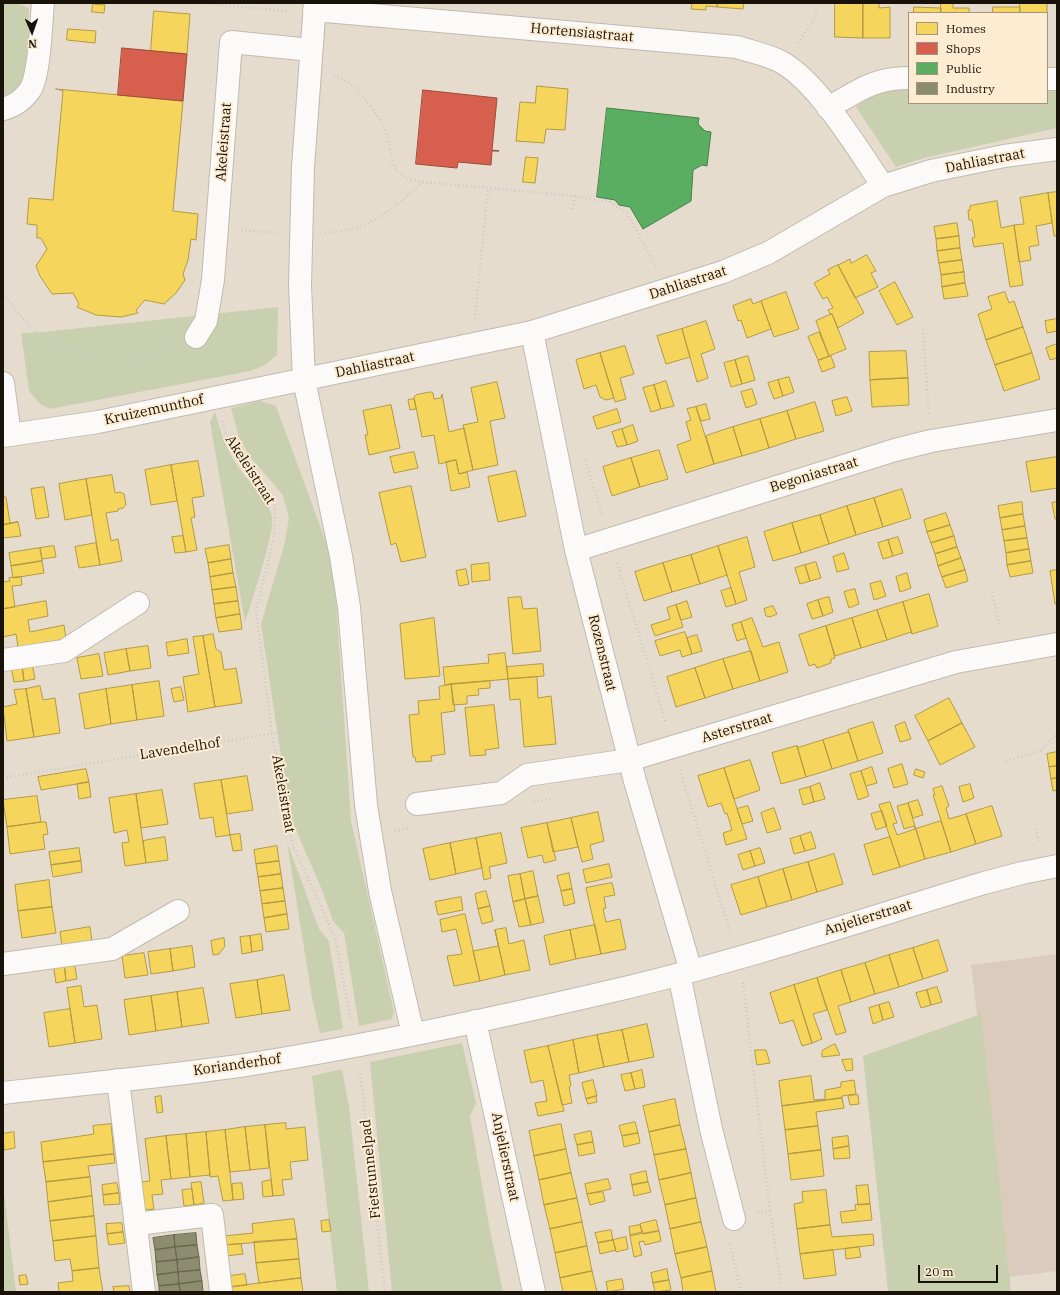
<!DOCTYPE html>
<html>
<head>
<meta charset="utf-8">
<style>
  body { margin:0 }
  #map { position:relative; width:1060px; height:1295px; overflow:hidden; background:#e5dcce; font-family:"IBM Plex Serif",serif }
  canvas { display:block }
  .frame { position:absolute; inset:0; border:4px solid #181209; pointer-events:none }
  .legend { position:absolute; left:908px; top:12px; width:140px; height:92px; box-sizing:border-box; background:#fdecd1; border:1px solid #a19581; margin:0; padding:5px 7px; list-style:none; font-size:12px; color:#181209 }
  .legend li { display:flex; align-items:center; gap:8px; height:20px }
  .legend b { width:20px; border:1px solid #a19581 }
  .north { position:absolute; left:12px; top:12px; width:40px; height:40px; -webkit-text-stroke:3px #fdecd1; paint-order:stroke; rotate:178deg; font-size:11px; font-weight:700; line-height:16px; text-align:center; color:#181209 }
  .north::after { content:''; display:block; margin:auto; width:14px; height:18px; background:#181209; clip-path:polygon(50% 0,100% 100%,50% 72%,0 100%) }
  .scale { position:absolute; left:918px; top:1265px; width:80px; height:18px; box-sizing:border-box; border:2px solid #181209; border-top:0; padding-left:5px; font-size:12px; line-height:14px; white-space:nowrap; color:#181209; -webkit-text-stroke:3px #fdecd1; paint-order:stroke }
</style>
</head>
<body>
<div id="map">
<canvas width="1060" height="1295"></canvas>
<div class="frame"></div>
<ul class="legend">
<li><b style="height:11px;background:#f6d55c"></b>Homes</li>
<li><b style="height:11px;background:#d6604d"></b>Shops</li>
<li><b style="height:11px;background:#5aae61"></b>Public</li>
<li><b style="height:11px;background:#8c8c6e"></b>Industry</li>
</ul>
<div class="north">N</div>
<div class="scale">20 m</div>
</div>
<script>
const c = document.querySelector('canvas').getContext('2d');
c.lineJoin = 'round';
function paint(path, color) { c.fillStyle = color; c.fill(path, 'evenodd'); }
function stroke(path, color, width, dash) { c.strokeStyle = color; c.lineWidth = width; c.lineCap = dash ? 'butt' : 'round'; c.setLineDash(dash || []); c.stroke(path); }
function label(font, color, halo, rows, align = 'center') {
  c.font = font + ' "IBM Plex Serif",serif'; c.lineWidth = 4; c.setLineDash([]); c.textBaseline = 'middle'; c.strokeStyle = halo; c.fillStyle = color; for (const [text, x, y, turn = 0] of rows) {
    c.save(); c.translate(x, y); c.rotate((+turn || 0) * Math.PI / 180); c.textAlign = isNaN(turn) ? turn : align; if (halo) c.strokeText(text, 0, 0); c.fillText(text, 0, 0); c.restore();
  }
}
const industrial = new Path2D(`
  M1057,954V1271L1009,1277L971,965Z`);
const green = new Path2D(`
  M3,3H16L29,8C26,50 39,71 3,104Z
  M909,89V103H1047V89L1057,90V128L924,158L896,167L856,107L874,93L893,90Z
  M278,307L277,355L265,365L250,371L50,409L40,404L29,391L21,333L43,332Z
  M260,401L276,406L327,545L335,585L351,821L394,1012L392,1019L359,1026L344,933L333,921L322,890L290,816L261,624L285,542L289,517L282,494L251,458L239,437L231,408Z
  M215,412C221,432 226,450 239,468C250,484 268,497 272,517C275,532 251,604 245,623L210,422Z
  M287,842L319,929L329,941L343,1029L320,1033L312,998Z
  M981,1014L1011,1292H888L863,1056Z
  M462,1043L476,1103L470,1116L489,1225L503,1292H392L370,1062Z
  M342,1069L349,1107L369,1292H337L312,1076Z
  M3,1184L16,1292H3Z`);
const homes = new Path2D(`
  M690,3H718L717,7L706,6V10L691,9L692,4Z
  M718,3H744L743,9L717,7Z
  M835,3H863V38L835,37Z
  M863,3H879V8L890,7V38H863Z
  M941,3H953V8H969V13H941Z
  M1020,3H1047V38V13H1020Z
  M93,4L105,5L104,13L92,12Z
  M914,7L941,8V13H914Z
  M993,7H1020V13H993Z
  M154,11L190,14L187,54L151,51Z
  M68,29L96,31L95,43L67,40Z
  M537,86L568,89L565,130L546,129L544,143L516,141L520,102L535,103Z
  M56,89L183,101L173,211L198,214L196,240L191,239L188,260L183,274L185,280L176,293L164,304L145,300L136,310L138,313L121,317L96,315L77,307L79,304L73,293L52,294L40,276L36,266L47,249L41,238H37V225L27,224L29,198L53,200L63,91Z
  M526,157L538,158L535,183L523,182Z
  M1057,192V236H1054L1048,193Z
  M1048,193L1052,223L1036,226L1039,245L1029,247L1031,260L1019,262L1014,225L1024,224L1020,198Z
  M997,201L1001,228L1014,225L1023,285L1010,287L1003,243L974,247L972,238L975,237L972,220H969L968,210H970V206Z
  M957,223L959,236L936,239L934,227Z
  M959,236L960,248L937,251L936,239Z
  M960,248L962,260L939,263L937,251Z
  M867,255L876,271L871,273L878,287L855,298L838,265L850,259L851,263Z
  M962,260L964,272L941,275L939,263Z
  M838,265L864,313L838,328L832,314L831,315L828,310L833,308L827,297L823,299L814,283L830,274L828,270Z
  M964,272L965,283L942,287L941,275Z
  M895,282L913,317L897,325L879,291Z
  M965,283L968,296L944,299L942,287Z
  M786,292L799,329L774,337L761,301Z
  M1005,292L1009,303L1014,301L1023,327L986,340L978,314L992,309L988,297Z
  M751,299L753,304L761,301L771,329L747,338L741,320L738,321L733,306Z
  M832,314L846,349L829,356L816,321Z
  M1057,319V331L1047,333L1045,321Z
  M706,321L715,349L701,354L708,378L697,382L682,329Z
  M1023,327L1032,353L995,365L986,340Z
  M682,329L690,357L666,364L657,336Z
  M819,332L829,356L818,360L808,337Z
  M1057,344V358L1050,360L1046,348Z
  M625,346L634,374L620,378L626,399L615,402L600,353Z
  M906,351L908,378L870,380L869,352Z
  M600,353L614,398L606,400L600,397L596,385L584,389L576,360Z
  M1032,353L1040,379L1004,391L995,365Z
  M748,356L755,380L742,384L735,360Z
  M831,356L835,367L822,372L818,361Z
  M735,360L742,384L731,387L724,363Z
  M789,377L794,392L783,396L778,380Z
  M908,378L909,405L872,407L870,380Z
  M778,380L783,396L774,399L768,383Z
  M666,381L674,406L661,409L654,385Z
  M497,382L505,418L490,421L498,465L473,470L463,425L478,422L471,388Z
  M654,385L661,409L651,412L643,388Z
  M752,389L757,404L746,408L741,392Z
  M431,392L433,393L434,399L441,398L442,394L449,432L464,428L473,470L459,474L456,460L439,464L434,435L422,437L414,397L416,395Z
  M847,397L852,411L836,416L832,401Z
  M414,399L416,409L410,410L408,400Z
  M815,402L824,431L796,439L787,411Z
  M706,404L710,419L701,421L696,407Z
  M391,405L400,448L369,455L365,435H368L363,411Z
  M696,407L714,464L686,473L677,445L691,440L686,422L691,420L687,409Z
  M617,409L621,422L597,429L593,417Z
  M787,411L796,439L769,448L760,419Z
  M760,419L769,448L742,456L733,427Z
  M633,425L638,441L627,445L622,429Z
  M733,427L742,456L714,464L706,436Z
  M622,429L627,445L617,447L612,432Z
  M659,450L668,479L640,487L631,458Z
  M414,452L418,468L394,473L390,457Z
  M1057,457V488L1031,492L1026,462Z
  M631,458L640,487L612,496L603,467Z
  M456,460L459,474L467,472L470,487L451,491L446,462Z
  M198,461L204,496L192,498L195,517L191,518L197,550L186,552L171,465Z
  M171,465L177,501L151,505L145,470Z
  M516,471L526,516L498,522L488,477Z
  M112,475L115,493L120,492L124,494L126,505L123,508L118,509V511L106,513L111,541L118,539L122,561L100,565L86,479Z
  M86,479L92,515L65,520L59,484Z
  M411,486L426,557L401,562L396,543L391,545L379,493Z
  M44,487L49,517L36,519L31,489Z
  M902,489L911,518L883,527L874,498Z
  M3,497H6L10,523L18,522L3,525Z
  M874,498L883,527L856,535L847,506Z
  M1022,502L1023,514L1000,518L998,506Z
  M1057,502V519H1055L1052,503Z
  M847,506L856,535L829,544L820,515Z
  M946,513L950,525L927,532L924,520Z
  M1023,514L1025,526L1002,530L1000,518Z
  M820,515L829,544L801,553L792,523Z
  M18,522L21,536L3,538V525Z
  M792,523L801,553L773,561L764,532Z
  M950,525L954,536L931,543L927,532Z
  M1025,526L1027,538L1004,541L1002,530Z
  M183,536L186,552L175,553L172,537Z
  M954,536L957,547L935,554L931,543Z
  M747,537L755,567L739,572L747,600L736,604L718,546Z
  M898,537L903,553L893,556L888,540Z
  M1027,538L1029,549L1006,553L1004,541Z
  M888,540L893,556L883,559L878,543Z
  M96,543L100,565L79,568L75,547Z
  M229,545L231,559L208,563L205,549Z
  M54,546L56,557L42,559L40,548Z
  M718,546L727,575L700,584L691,555Z
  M957,547L961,558L938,566L935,554Z
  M40,548L42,561L11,566L9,553Z
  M1029,549L1031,561L1007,565L1006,553Z
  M844,553L849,569L837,572L833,557Z
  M691,555L700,584L672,592L663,563Z
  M961,558L965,570L942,577L938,566Z
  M231,559L233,573L210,577L208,563Z
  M42,561L44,573L13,578L11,566Z
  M1031,561L1033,573L1010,577L1007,565Z
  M816,562L821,578L810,581L805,565Z
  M489,563L490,580L472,582L471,565Z
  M663,563L672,592L644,601L635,572Z
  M805,565L810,581L800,584L795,568Z
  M466,569L469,584L459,586L456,571Z
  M965,570L968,581L946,588L942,577Z
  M1057,570V603L1055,604L1050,571Z
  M233,573L236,587L212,590L210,577Z
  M907,573L911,588L900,592L896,577Z
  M21,577L22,585L12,586L15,607L3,609V582L10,581L9,578Z
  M881,581L886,596L874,600L870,584Z
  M236,587L238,601L214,604L212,590Z
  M731,588L736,604L726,607L721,591Z
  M855,589L859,604L849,608L844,592Z
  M929,594L938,626L912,634L903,602Z
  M521,597L523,609L537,608L541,651L513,654L508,598Z
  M829,597L833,612L823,616L818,600Z
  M818,600L823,616L812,619L807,604Z
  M46,601L48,616L28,620L30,632L64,625L66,639L18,647L16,634L3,637V609Z
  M238,601L240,614L216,618L214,604Z
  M687,601L692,617L681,620L676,605Z
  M903,602L912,634L911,632L887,640L877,610Z
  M676,605L683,627L655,636L651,625L670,619L667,608Z
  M773,606L777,614L770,617L766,616L764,609Z
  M877,610L887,640L861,648L852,618Z
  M240,614L242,629L219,632L216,618Z
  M434,618L440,676L405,679L400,624Z
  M752,618L763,647L779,642L788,672L760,681L741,622Z
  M852,618L861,648L835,656L826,626Z
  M741,622L746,638L737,641L732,625Z
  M826,626L835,658L831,659V663L817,668L815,664L809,666L799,635Z
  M685,632L692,654L682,657L680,650L660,656L655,641Z
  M213,634L216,649L221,652L224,670L236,668L242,703L215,707L203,636Z
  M697,635L702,651L692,654L687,638Z
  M203,636L215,707L188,712L183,677L199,674L193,637Z
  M187,639L189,653L168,656L166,643Z
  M148,646L151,668L130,671L126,649Z
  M126,649L130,671L108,675L104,653Z
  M751,651L760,681L733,689L723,659Z
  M505,653L508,679L445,685L443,667L489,663L488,655Z
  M99,654L103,676L81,679L77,658Z
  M723,659L733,689L705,698L695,668Z
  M32,664L35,679L24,681L22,665Z
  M543,664L544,676L508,679L507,667Z
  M22,665L24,681L14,682L11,667Z
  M695,668L705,698L676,707L667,677Z
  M537,677L538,698L551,696L556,744L524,747L520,699L510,700L508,679Z
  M159,681L164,716L137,720L132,685Z
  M490,681V688L478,689L479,695L467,696V704L453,705L451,684Z
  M451,684L455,711L441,713L445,754L431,756L432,761L416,762L415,757H413L409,715L419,714L418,701L440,699L439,687Z
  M132,685L137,720L111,724L106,689Z
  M40,686L43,700L55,698L60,733L34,737L26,689Z
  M181,687L184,700L174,702L171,689Z
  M26,689L34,737L7,741L3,707L17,704L14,690Z
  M106,689L111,724L85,729L79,694Z
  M949,698L962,723L928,741L915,716Z
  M494,705L499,748L485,750L486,755L470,756L465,708Z
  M873,722L883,753L858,761L848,730Z
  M905,722L911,739L900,742L895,726Z
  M962,723L975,747L940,765L928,741Z
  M849,732L858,761L832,769L823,740Z
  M823,740L832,769L806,777L797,746L799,747Z
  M797,746L806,777L781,784L772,753Z
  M1057,752V766L1049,767L1047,754Z
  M750,760L760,790L734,799L724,768Z
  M902,764L908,784L894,788L888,769Z
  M1057,766V778L1051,779L1049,767Z
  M872,767L877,783L866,786L861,771Z
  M724,768L747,839L726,845L723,833L732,830L727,813L725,814L721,803L708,807L698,776Z
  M86,769L89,782L41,790L38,777Z
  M916,769L925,772L923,778L914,775Z
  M861,771L869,796L858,800L850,774Z
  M247,776L253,810L227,814L221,780Z
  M1057,778V790L1053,791L1051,779Z
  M221,780L230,835L216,837L213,817L200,819L194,784Z
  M89,782L91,797L79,799L77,784Z
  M820,783L825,799L814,802L810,787Z
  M970,784L974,798L963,802L959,787Z
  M942,786L949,806L946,808L949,819L966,814L976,844L951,852L933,795H935L933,789Z
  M810,787L814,802L803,805L799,790Z
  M162,790L168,824L141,828L136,794Z
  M136,794L146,863L125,866L122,843L129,842L127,830L114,833L109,798Z
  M37,796L41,822L7,827L3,800Z
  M918,800L923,815L913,818L908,803Z
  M890,802L897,823L893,824L897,835L915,829L914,826L904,829L897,806L908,803L925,859L900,867L879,805Z
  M748,806L753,821L742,824L737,809Z
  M992,806L1002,836L976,844L966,814Z
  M774,808L781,829L767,833L761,813Z
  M882,811L887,826L876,830L871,814Z
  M598,812L604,841L590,845L593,859L582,862L571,818Z
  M571,818L578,847L553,852L547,823Z
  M941,821L951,852L925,859L916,829Z
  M41,822H46L48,834L43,835L45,849L10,854L7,827Z
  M547,823L556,860L544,863L542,855L528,858L521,828Z
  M811,832L816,848L805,851L800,836Z
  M501,833L507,863L489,867L491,878L484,880L476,838Z
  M240,834L242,850L233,851L230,835Z
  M800,836L805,851L794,854L790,839Z
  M165,837L168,860L146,863L143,841Z
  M890,837L900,867L873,875L864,845Z
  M476,838L482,868L456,874L450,843Z
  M450,843L456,874L430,880L423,849Z
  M277,846L279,861L256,864L254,850Z
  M79,848L81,861L51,865L49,852Z
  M760,848L765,863L755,866L750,851Z
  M750,851L755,866L743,870L738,855Z
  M834,854L843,884L817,892L808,862Z
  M81,861L82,872L53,877L51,865Z
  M279,861L281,874L258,877L256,864Z
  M808,862L817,892L792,900L783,869Z
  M609,864L612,877L586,883L583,870Z
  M783,869L792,900L767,907L758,877Z
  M533,871L538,896L525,899L520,874Z
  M569,873L572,889L561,891L557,876Z
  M281,874L283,888L260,891L258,877Z
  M520,874L525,899L513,902L508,876Z
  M758,877L767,907L741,915L731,885Z
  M49,880L52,907L18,911L15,885Z
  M612,883L615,895L604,897L606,908L603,909L606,922L620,919L626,949L601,954L586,888Z
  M283,888L285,901L262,904L260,891Z
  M572,889L575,903L564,906L561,891Z
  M486,891L490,906L478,909L475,894Z
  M538,896L544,922L531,925L525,899Z
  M461,897L463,910L438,915L435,902Z
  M525,899L531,925L519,927L513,902Z
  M285,901L287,914L264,918L262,904Z
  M490,906L493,921L482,924L478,909Z
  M52,907L56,933L22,938L18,911Z
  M287,914L289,929L266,932L264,918Z
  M465,914L480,981L454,986L447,956L462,954L456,929L442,932L440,920Z
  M595,925L601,954L576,959L570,930Z
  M90,927L92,941L62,946L60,932Z
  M506,928L509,944L524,940L530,970L505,975L495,930Z
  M495,930L505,975L480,981L473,951L498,946Z
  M570,930L576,959L550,965L544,936Z
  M261,934L263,950L252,952L250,936Z
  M250,936L252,952L242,954L240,937Z
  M224,938L225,946L219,954L213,955L211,941Z
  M938,940L948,971L923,979L913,948Z
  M192,946L195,967L173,971L170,949Z
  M913,948L923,979L899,987L889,955Z
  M170,949L173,971L151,974L148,952Z
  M144,953L148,975L125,978L122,956Z
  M889,955L899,987L875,994L865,963Z
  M74,961L77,979L66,981L64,963Z
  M64,963L66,981L56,983L53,964Z
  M865,963L875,994L851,1002L841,970Z
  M841,970L851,1002L838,1006L846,1032L836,1035L817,978Z
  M284,975L290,1010L262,1014L257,980Z
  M817,978L827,1010L813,1014L822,1039L812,1043L794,985Z
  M257,980L262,1014L236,1018L230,984Z
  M794,985L812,1043L802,1046L793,1020L780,1024L770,993Z
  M81,986L84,1007L97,1005L102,1039L75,1043L67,988Z
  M937,987L942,1002L931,1005L927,990Z
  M203,988L209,1023L182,1027L177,992Z
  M927,990L931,1005L921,1008L916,993Z
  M177,992L182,1027L156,1031L151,996Z
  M151,996L156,1031L129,1035L124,1000Z
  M889,1002L894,1017L883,1020L879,1005Z
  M879,1005L883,1020L873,1024L869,1008Z
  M70,1009L75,1043L49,1047L44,1013Z
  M647,1024L654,1057L629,1062L622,1030Z
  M622,1030L629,1062L604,1067L597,1035Z
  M597,1035L604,1067L579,1073L573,1040Z
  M573,1040L579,1073L569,1075L571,1086L569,1087L572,1103L562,1105L548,1046Z
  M835,1044L840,1055L822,1057V1051Z
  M548,1046L564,1111L538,1116L535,1103L547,1101L543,1080L531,1083L524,1051Z
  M755,1050H766L770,1063L757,1065Z
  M852,1059L853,1070L846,1071L842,1060Z
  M642,1070L645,1087L635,1089L631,1073Z
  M631,1073L635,1089L625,1091L621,1075Z
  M811,1076L814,1100L825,1099V1090L841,1087V1082L854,1080L856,1094L842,1096V1098L782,1106L779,1081Z
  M593,1080L597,1096L586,1099L582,1083Z
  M858,1095L859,1104L850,1105L848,1096Z
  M161,1096L163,1112L157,1113L155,1097Z
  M596,1096L597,1102L588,1104L586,1099Z
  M842,1098L844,1108L816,1112L818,1126L785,1130L782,1106Z
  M675,1099L680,1125L649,1132L643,1106Z
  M635,1122L638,1133L622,1136L619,1126Z
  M286,1123V1129L305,1127L308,1160L290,1162L292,1179L282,1180L284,1195L273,1196L265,1125Z
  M111,1124L114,1154L43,1162L41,1142L94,1134L93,1126Z
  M561,1124L566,1149L534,1156L529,1131Z
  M265,1125L269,1168L250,1170L245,1127Z
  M680,1125L686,1149L654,1155L649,1132Z
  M818,1126L821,1150L788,1154L785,1130Z
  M245,1127L250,1170L230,1172L225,1130Z
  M225,1130L233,1200L223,1201L218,1176L210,1177L206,1132Z
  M591,1131L593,1142L577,1145L574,1135Z
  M14,1132L15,1148L4,1150L3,1134Z
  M206,1132L210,1175L190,1177L186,1134Z
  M638,1133L640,1143L624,1147L622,1136Z
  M186,1134L190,1177L171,1179L166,1136Z
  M166,1136L171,1179L161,1180L163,1194L152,1195L154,1209L144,1210L140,1182L150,1181L145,1139Z
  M848,1136L849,1146L833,1149L832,1138Z
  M593,1142L595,1153L579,1156L577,1145Z
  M849,1146L850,1158L834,1159L833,1149Z
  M566,1149L571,1173L539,1180L534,1156Z
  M686,1149L691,1173L659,1180L654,1155Z
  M821,1150L824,1176L791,1180L788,1154Z
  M114,1154L115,1163L88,1166L90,1177L46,1182L43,1162Z
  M646,1171L648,1182L632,1185L630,1175Z
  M571,1173L577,1198L544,1205L539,1180Z
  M691,1173L696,1198L665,1205L659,1180Z
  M90,1177L92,1196L48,1202L46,1182Z
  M608,1179L611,1189L587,1194L585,1184Z
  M271,1180L273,1196L263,1197L262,1182Z
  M201,1182L204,1203L194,1205L191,1183Z
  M648,1182L651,1192L634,1196L632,1185Z
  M117,1183L119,1193L103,1195L102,1185Z
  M242,1183L244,1199L233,1200L232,1184Z
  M868,1185L870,1204L858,1205L856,1186Z
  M192,1189L194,1205L184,1206L182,1190Z
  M826,1190L830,1225L797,1229L794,1204L803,1202L802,1192Z
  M603,1192L605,1201L590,1205L587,1194Z
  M119,1193L120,1204L104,1205L103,1195Z
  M92,1196L94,1216L50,1221L48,1202Z
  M577,1198L582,1222L550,1229L544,1205Z
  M696,1198L701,1222L670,1229L665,1205Z
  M870,1204L872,1220L842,1223L840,1212L856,1210L855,1205Z
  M94,1216L96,1236L53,1241L50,1221Z
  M294,1219L297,1239L225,1245L224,1236L253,1233L252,1224Z
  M329,1220L331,1231L322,1232L321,1221Z
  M656,1220L659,1231L643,1234L640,1224Z
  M582,1222L587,1246L555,1253L550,1229Z
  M701,1222L707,1247L675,1254L670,1229Z
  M122,1223L123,1232L107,1234L106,1224Z
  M640,1225L642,1232L630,1235L629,1227Z
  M830,1225L832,1237L873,1234L874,1245L800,1254L797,1229Z
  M611,1230L613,1240L598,1243L595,1233Z
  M659,1231L661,1241L645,1245L644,1241L639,1242L642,1255L634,1257L630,1236Z
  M123,1232L125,1243L109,1245L107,1234Z
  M96,1236L99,1268L72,1271L70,1259L55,1261L53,1241Z
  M626,1237L628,1249L616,1252L613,1240Z
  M297,1239L299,1259L256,1263L254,1242Z
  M613,1240L616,1250L600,1254L598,1243Z
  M241,1244L243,1254L226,1256L225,1245Z
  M587,1246L592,1271L560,1278L555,1253Z
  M707,1247L712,1271L681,1278L675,1254Z
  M859,1247L861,1257L846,1259L845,1249Z
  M833,1250L836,1275L804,1279L800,1254Z
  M299,1259L301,1278L259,1283L256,1263Z
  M99,1268L103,1292H59L58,1283L73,1281L72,1271Z
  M667,1269L669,1280L653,1283L651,1273Z
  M592,1271L597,1292H563L560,1278Z
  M712,1271L716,1292H683L681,1278Z
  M245,1274L247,1285L231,1287L230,1276Z
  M26,1275L28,1284L20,1285L19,1276Z
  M301,1278L303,1292H231V1287Z
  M622,1279L624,1289L608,1292L606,1282Z
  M669,1280L671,1290L655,1292L653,1283Z
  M129,1286L130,1292H114L113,1287Z`);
const shops = new Path2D(`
  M122,48L187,54L183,101L118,95Z
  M423,90L497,98L492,150L499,151H492L491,165L458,162L457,168L416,164Z`);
const public = new Path2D(`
  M607,108L699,118L698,124L705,131L711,132L707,166L702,165L693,170L691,201L643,229L630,207L619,205L615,200L597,197Z`);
const industry = new Path2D(`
  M196,1233L197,1245L175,1247L174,1235Z
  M174,1235L175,1247L155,1250L153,1238Z
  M197,1245L199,1257L177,1260L175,1247Z
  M175,1247L177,1260L156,1262L155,1250Z
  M199,1257L200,1270L178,1272L177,1260Z
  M177,1260L178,1272L157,1275L156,1262Z
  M200,1270L202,1281L179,1284L178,1272Z
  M178,1272L179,1284L159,1286L157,1275Z
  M202,1281L203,1292H180L179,1284Z
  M179,1284L180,1292H159V1286Z`);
const path = new Path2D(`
  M198,3L289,11
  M798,43L816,17V3
  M334,75C338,77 343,79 348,82C357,88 380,117 384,128C396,155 384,177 423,182L575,196L610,202L627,213L656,267
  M573,209L575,196
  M242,230L276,233
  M325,233C335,232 346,231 356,228C383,219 402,200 423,182
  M3,294C14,307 24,322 38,333C64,355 112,367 145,356C155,353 165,348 174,344
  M475,319L488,188
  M923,329L929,417
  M211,356L213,372
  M222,421L227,438L258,477L275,506L274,537L256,610L272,734L293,846L335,937L351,1021
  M585,460L603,517
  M617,563L666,723
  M992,592L1000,628
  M1006,761L1040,751L1057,733
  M680,770L731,935
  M3,778L335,723
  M534,802L554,798
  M1035,829L1041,844
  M395,831L409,828
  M743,983L770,1211
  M360,1070L385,1292
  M758,1213L770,1211L781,1286
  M730,1244L741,1292`);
const street = new Path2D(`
  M315,3L303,167L300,285L304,380L341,556L349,607L366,805L380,891L413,1034
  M314,10L737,47C752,52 769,55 783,63C819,84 859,151 883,186
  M1047,79H1057
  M828,108C858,91 873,78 909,78
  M3,109C15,106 23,100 30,90C40,75 41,22 43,3
  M532,332L576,550L635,781L691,971
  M196,337L206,321L213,280L231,42L311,50
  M3,383L10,435
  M3,436L98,422L532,332L723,272L768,253L883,186L931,171L1004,156L1057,149
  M576,550L895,450L931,441L1057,420
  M3,660L64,651L138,603
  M417,804L501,793L527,775L629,760L956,662L1057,644
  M3,964L112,949L178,911
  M679,974L711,1129L734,1219
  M475,1021L534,1292
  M118,1080L144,1292
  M3,1093C81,1084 161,1077 239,1066C368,1046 497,1018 625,988C746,959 865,919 984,883L1022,873L1057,866
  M136,1224L212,1215L221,1292`);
const streetNames = [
  ["Hortensiastraat",582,33,5],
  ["Akeleistraat",224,142,-86],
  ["Dahliastraat",985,161,-11],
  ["Dahliastraat",688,283,-18],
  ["Dahliastraat",375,365,-12],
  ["Kruizemunthof",154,410,-12],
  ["Akeleistraat",250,470,57],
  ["Begoniastraat",814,475,-17],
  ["Rozenstraat",602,653,76],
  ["Asterstraat",737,728,-17],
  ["Lavendelhof",180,749,-9],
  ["Akeleistraat",283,794,80],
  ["Anjelierstraat",868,918,-17],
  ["Korianderhof",237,1065,-8],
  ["Anjelierstraat",505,1157,78],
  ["Fietstunnelpad",371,1169,-96]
];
paint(industrial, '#dacbbd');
paint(green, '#c9d0b0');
paint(homes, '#f6d55c');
stroke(homes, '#b39a43', 1);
paint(shops, '#d6604d');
stroke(shops, '#9d4939', 1);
paint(public, '#5aae61');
stroke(public, '#467f47', 1);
paint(industry, '#8c8c6e');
stroke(industry, '#696750', 1);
stroke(street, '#c2baaf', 24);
stroke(path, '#cbc8c5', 2.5, [1, 3]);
stroke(street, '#fbfaf8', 22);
label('14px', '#181209', '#fdecd1', streetNames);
</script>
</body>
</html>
